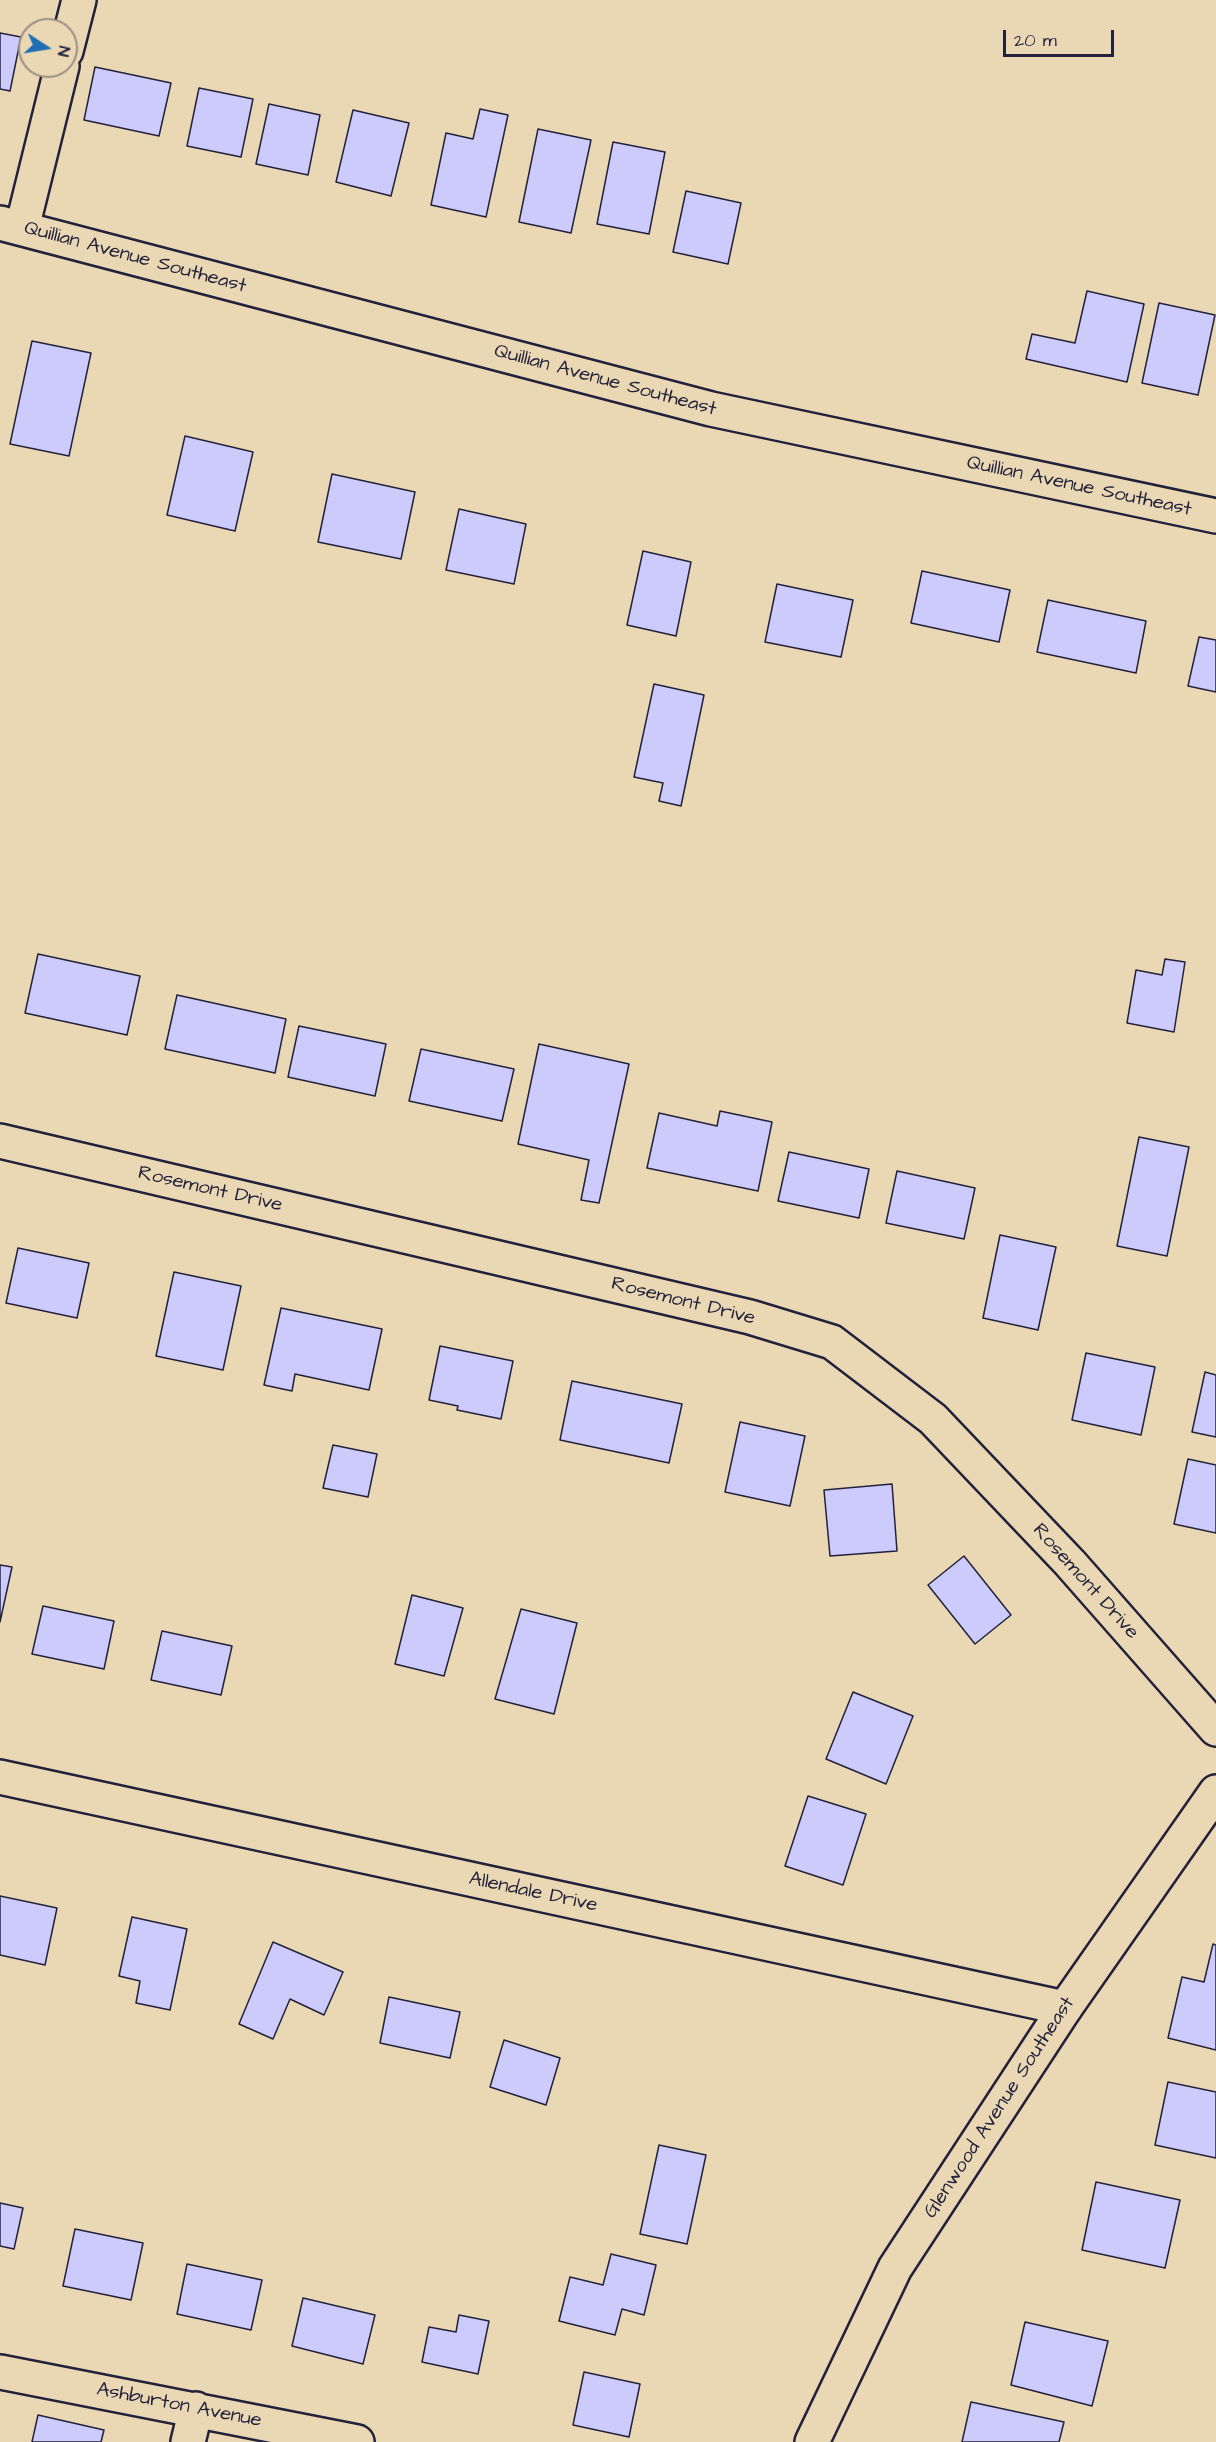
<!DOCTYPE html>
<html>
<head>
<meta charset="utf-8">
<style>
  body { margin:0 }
  #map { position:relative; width:1216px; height:2442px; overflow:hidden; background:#ead8b5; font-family:"Architects Daughter",sans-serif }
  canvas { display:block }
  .north { position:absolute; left:18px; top:18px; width:60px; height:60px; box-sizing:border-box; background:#ead8b5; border:2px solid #9a8f84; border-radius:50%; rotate:102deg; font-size:16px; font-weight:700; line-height:24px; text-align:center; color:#22223b }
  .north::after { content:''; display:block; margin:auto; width:21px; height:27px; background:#1f6fb2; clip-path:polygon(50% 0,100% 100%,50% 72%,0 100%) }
  .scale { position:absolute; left:1003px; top:30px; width:111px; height:27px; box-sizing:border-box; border:3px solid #22223b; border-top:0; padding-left:8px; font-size:18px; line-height:21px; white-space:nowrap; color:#22223b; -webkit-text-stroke:4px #ead8b5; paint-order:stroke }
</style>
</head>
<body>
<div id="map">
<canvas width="1216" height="2442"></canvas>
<div class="north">N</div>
<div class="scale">20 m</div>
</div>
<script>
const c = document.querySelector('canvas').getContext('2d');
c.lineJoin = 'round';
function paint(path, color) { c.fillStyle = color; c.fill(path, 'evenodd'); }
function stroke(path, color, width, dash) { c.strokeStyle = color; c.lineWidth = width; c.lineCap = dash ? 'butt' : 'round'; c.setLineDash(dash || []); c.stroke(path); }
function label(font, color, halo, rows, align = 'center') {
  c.font = font + ' "Architects Daughter",sans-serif'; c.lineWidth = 6; c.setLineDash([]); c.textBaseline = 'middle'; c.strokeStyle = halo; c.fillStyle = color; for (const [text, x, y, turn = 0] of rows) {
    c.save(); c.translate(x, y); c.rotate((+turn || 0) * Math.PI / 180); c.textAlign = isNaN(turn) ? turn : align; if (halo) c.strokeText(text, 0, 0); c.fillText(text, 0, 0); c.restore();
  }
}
const building = new Path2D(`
  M0,33L21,37L10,91L0,89Z
  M95,67L171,83L159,136L84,120Z
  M199,88L253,99L241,157L187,146Z
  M269,104L320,115L308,175L256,164Z
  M480,109L508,115L486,217L431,205L446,133L473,139Z
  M353,110L409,123L391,196L336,182Z
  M538,129L591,140L571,233L519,222Z
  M613,142L665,152L649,234L597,224Z
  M686,191L741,203L728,264L673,252Z
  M1087,291L1144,304L1127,382L1026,359L1032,334L1075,343Z
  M1159,303L1215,315L1198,395L1142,383Z
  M32,341L91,353L69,456L10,444Z
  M185,436L253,452L235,531L167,515Z
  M332,474L415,492L401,559L318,542Z
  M459,509L526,524L514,584L446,570Z
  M643,551L691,562L676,636L627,625Z
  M922,571L1010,590L999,642L911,623Z
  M777,584L853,600L841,657L765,642Z
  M1048,600L1146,621L1136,673L1037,652Z
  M1199,637L1216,640V692L1188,686Z
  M654,684L704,695L681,806L659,801L663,783L634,777Z
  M38,954L140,976L127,1035L25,1013Z
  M1165,959L1185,962L1174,1032L1127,1023L1136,970L1162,975Z
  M177,995L286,1019L275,1073L165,1049Z
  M299,1026L386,1044L375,1096L288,1077Z
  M539,1044L629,1064L599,1203L581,1200L589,1160L518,1144Z
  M421,1049L514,1069L502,1121L409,1101Z
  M720,1111L772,1122L758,1191L647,1168L659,1113L717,1126Z
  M1139,1137L1189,1147L1167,1256L1117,1246Z
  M789,1152L869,1169L859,1218L778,1201Z
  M897,1171L975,1188L964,1239L886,1223Z
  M1000,1235L1056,1247L1038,1330L983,1318Z
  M18,1248L89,1263L77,1318L6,1303Z
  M174,1272L241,1286L223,1370L156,1356Z
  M281,1308L382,1329L369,1390L295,1374L292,1391L264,1385Z
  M440,1346L513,1361L501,1419L457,1410L458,1406L429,1400Z
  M1086,1353L1155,1367L1141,1435L1072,1420Z
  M1205,1372L1216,1375V1437L1192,1432Z
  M572,1381L682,1404L669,1463L560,1440Z
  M740,1422L805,1436L790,1506L725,1492Z
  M333,1445L377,1454L368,1497L323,1488Z
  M1188,1459L1216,1465V1533L1174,1524Z
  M892,1484L897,1551L830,1556L824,1490Z
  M964,1556L1011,1615L975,1644L928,1585Z
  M0,1565L12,1567L0,1622Z
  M412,1595L463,1608L444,1676L395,1664Z
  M43,1606L114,1621L104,1669L32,1654Z
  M521,1609L577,1623L554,1714L495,1699Z
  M162,1631L232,1646L221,1695L151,1680Z
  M853,1692L913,1716L886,1784L826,1759Z
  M808,1796L866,1814L843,1885L785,1866Z
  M0,1896L57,1908L45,1965L0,1955Z
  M132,1917L187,1929L170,2010L136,2003L140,1981L119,1976Z
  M273,1942L343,1972L324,2015L290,1999L273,2039L239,2024Z
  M1213,1944L1216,1945V2050L1168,2038L1182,1977L1204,1982Z
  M389,1997L460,2012L450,2058L380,2043Z
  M504,2040L560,2058L546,2105L490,2087Z
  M1168,2082L1216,2092V2158L1155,2145Z
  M659,2145L706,2155L687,2244L640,2234Z
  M1096,2182L1180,2200L1165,2268L1082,2250Z
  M0,2203L23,2208L14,2249L0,2246Z
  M75,2229L143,2243L131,2300L63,2286Z
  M611,2254L656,2265L644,2315L622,2309L615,2335L559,2321L570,2277L603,2285Z
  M187,2264L262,2280L251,2330L177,2314Z
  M303,2298L375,2315L363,2364L292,2346Z
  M459,2315L489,2321L478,2374L422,2362L429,2327L456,2332Z
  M1025,2322L1108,2341L1092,2406L1011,2385Z
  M584,2372L640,2384L629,2437L573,2425Z
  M971,2402L1064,2422L1059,2442H962Z
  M38,2415L104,2430L101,2442H32Z`);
const minor = new Path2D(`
  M66,51L79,0
  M0,223L711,409L1216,516
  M22,228L62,66
  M0,1141L750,1317L832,1342L933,1419L1070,1563L1216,1729
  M0,1777L1065,2008
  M0,2372L357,2442
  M188,2442L196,2409`);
const secondary = new Path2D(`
  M812,2442L895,2268L1065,2008L1216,1792`);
const streetNames = [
  ["Quillian Avenue Southeast",135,258,15],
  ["Quillian Avenue Southeast",605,381,15],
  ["Quillian Avenue Southeast",1079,487,12],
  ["Rosemont Drive",210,1190,13],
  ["Rosemont Drive",683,1302,14],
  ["Rosemont Drive",1085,1582,48],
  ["Allendale Drive",533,1893,12],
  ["Glenwood Avenue Southeast",1000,2108,-57],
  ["Ashburton Avenue",179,2406,11]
];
paint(building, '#cdcafc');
stroke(building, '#22223b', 1.5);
stroke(minor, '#22223b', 38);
stroke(secondary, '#22223b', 38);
stroke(minor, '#ead8b5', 33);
stroke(secondary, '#ead8b5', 33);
label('20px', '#22223b', '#ead8b5', streetNames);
</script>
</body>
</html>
